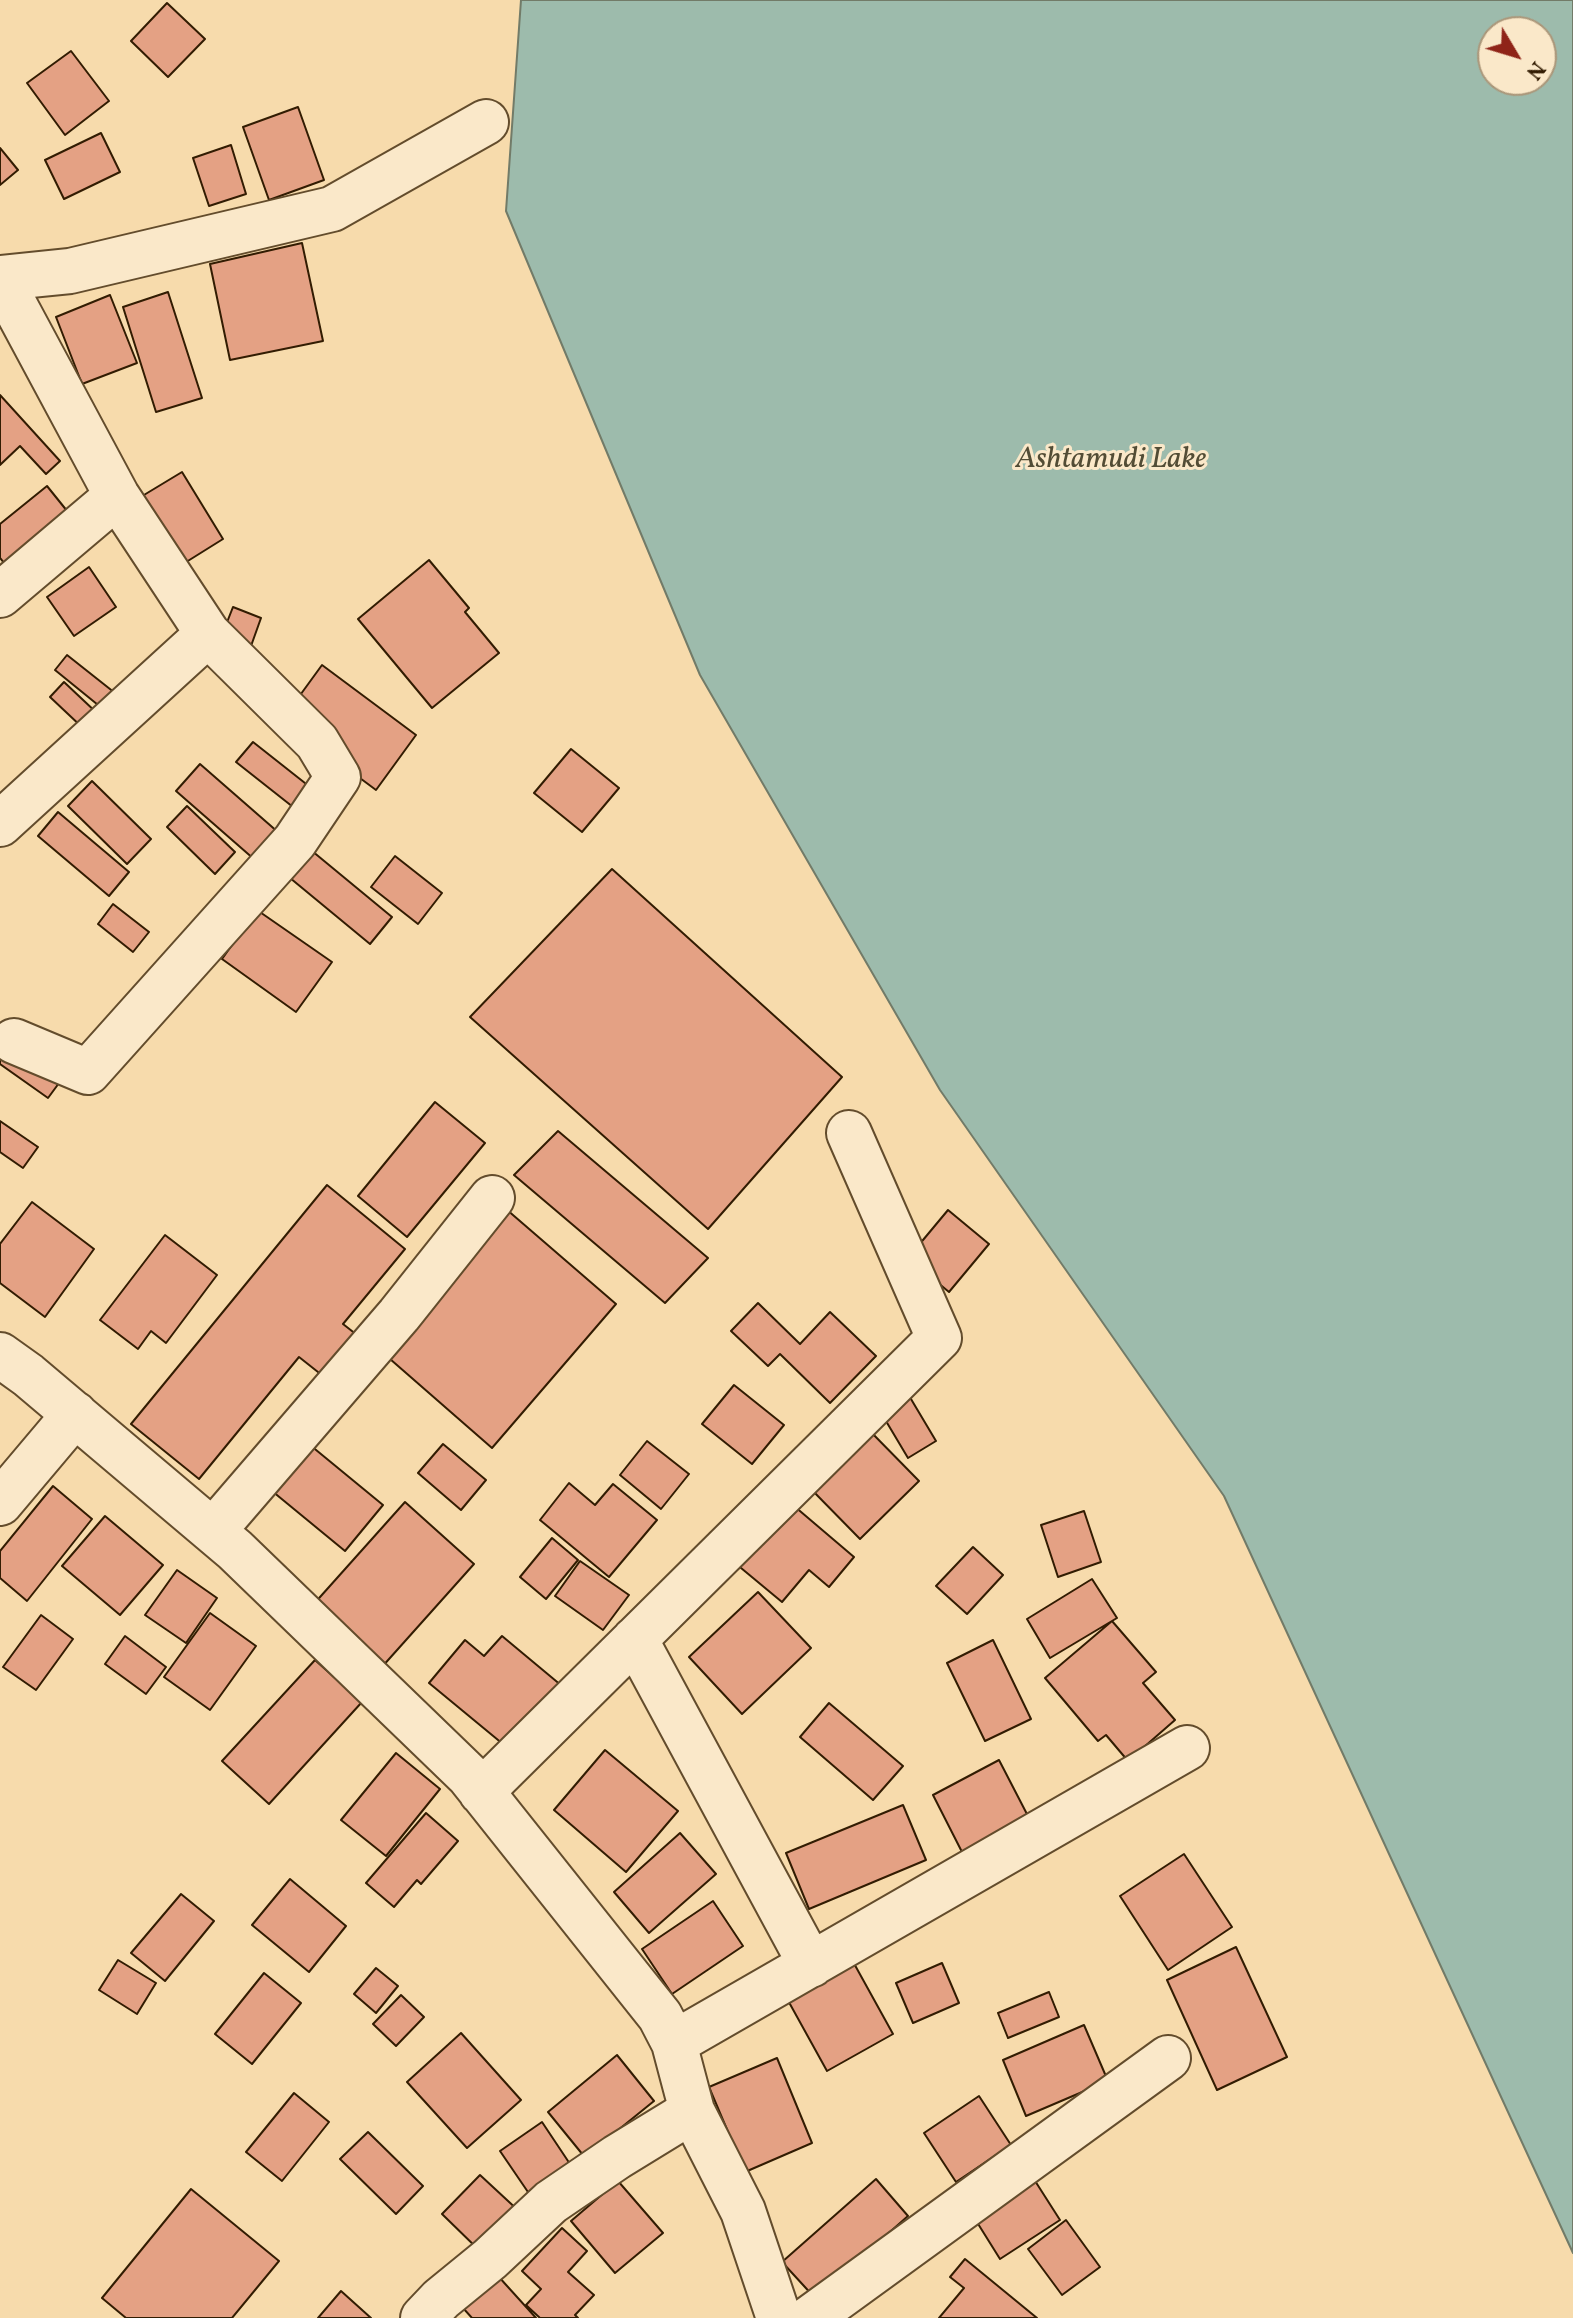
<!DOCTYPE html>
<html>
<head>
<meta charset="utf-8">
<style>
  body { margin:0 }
  #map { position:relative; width:1573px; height:2318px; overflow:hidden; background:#f7dbac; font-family:Vollkorn,serif }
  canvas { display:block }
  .north { position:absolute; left:1477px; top:16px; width:80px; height:80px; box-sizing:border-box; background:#fae8c9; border:2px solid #aa9679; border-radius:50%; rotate:128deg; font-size:22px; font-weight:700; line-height:32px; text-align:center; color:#321c02 }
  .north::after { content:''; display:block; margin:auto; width:28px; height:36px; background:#8f2418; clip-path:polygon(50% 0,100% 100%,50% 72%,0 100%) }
</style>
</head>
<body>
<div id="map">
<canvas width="1573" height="2318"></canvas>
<div class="north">N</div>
</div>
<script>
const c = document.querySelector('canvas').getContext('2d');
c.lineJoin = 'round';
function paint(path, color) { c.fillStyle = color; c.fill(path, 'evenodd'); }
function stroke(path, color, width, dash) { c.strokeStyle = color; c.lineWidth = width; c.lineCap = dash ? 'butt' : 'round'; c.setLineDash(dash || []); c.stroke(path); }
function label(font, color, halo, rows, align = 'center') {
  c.font = font + ' Vollkorn,serif'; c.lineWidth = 6; c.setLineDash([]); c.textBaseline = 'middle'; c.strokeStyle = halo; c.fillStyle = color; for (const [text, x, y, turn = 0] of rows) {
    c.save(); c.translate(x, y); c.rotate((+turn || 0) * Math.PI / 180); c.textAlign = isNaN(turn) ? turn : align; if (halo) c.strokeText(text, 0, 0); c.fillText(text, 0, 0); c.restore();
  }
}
const water = new Path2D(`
  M521,0H1573V2253L1224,1496L940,1090L700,675L506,211ZM1493,32H1541V80H1493Z`);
const building = new Path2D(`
  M167,3L205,39L168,77L131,41Z
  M71,51L109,101L65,135L27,83Z
  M298,107L324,180L269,200L243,127Z
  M101,133L120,172L64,199L45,160Z
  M231,145L246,194L209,206L193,158Z
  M0,148L18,170L0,185Z
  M302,243L323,341L230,360L210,264Z
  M168,292L202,398L156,412L123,307Z
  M110,295L137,363L82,384L56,317Z
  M0,395L60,461L46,474L20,446L0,465Z
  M182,472L223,539L175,569L134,501Z
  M47,486L84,532L21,584L0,558V524Z
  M429,560L469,608L465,612L499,653L432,708L358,619Z
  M89,567L116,607L74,636L47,597Z
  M233,607L261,618L251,646L222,635Z
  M67,655L115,693L103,709L55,670Z
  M322,665L416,735L376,790L282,720Z
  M64,682L99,715L85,730L50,697Z
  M253,742L310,787L293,807L236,762Z
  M571,749L619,788L582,832L534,793Z
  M200,764L279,833L255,860L176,791Z
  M92,781L151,839L127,864L68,806Z
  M187,806L235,852L215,874L167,827Z
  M58,812L129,872L109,896L38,836Z
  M306,846L392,917L370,944L284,873Z
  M395,856L442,893L418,924L371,887Z
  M612,869L842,1077L708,1229L470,1017Z
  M113,904L149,932L133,952L98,924Z
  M257,910L332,962L296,1012L222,959Z
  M19,1019L76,1060L48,1098L0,1064V1046Z
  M435,1102L485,1143L407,1237L358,1196Z
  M0,1121L38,1147L23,1168L0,1152Z
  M558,1131L708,1258L665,1303L514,1175Z
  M327,1185L405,1249L343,1324L357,1335L323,1376L299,1357L199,1479L131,1424Z
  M32,1202L94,1249L45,1317L0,1283V1244Z
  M506,1209L616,1304L492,1448L382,1352Z
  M948,1210L989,1244L949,1292L908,1258Z
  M165,1235L217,1275L166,1343L151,1331L138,1349L100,1320Z
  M758,1303L800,1344L830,1312L876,1356L830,1403L780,1354L768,1366L731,1331Z
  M734,1385L784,1425L752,1464L702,1424Z
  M908,1394L936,1441L908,1458L880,1411Z
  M867,1428L919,1481L860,1539L808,1486Z
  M647,1441L689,1474L661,1509L620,1475Z
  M443,1444L486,1480L461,1510L418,1473Z
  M310,1445L383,1505L345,1551L272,1491Z
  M569,1483L595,1505L613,1484L657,1520L609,1577L540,1520Z
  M53,1486L92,1519L27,1601L0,1578V1551Z
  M787,1500L854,1557L829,1587L809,1570L782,1602L735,1563Z
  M405,1502L474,1564L381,1668L312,1606Z
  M1084,1511L1101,1562L1058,1577L1041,1525Z
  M105,1516L163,1565L120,1615L62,1566Z
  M552,1538L578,1560L546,1599L520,1577Z
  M973,1547L1003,1575L967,1614L936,1586Z
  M580,1561L629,1595L603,1630L555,1596Z
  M177,1570L217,1598L186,1643L145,1615Z
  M1092,1579L1117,1618L1050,1658L1027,1619Z
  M758,1592L811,1648L742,1714L689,1657Z
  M210,1613L256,1646L210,1710L164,1677Z
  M41,1615L73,1639L36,1690L3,1667Z
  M1112,1621L1156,1672L1143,1683L1175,1720L1128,1761L1106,1735L1098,1741L1045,1678Z
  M125,1636L166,1667L146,1694L105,1664Z
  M502,1636L568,1691L515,1754L429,1683L465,1640L484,1656Z
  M993,1640L1031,1719L985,1741L947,1663Z
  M315,1660L362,1702L269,1804L222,1761Z
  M829,1703L903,1766L873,1800L800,1737Z
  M605,1750L678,1811L626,1872L554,1810Z
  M396,1753L440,1789L386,1856L341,1820Z
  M999,1760L1029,1818L962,1852L933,1795Z
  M903,1805L926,1860L809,1909L786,1853Z
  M426,1813L458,1841L421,1884L417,1880L394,1907L366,1883Z
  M680,1833L716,1874L649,1933L614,1892Z
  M1184,1854L1232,1927L1168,1970L1120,1896Z
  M290,1879L346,1926L309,1972L252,1925Z
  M181,1894L214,1921L165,1981L131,1953Z
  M713,1901L743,1946L672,1994L642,1949Z
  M1236,1947L1287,2057L1217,2090L1167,1980Z
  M846,1949L893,2034L827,2071L780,1986Z
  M118,1960L156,1983L137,2014L99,1990Z
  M942,1963L959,2003L913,2023L896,1983Z
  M376,1968L398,1986L376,2013L354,1994Z
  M264,1973L301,2003L252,2064L215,2034Z
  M1049,1992L1059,2017L1008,2038L998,2013Z
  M401,1995L424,2017L396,2046L373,2024Z
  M1084,2025L1108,2081L1026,2116L1003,2060Z
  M461,2033L521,2100L467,2148L407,2082Z
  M617,2055L654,2101L612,2135L592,2166L548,2112Z
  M777,2058L812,2143L745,2172L709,2087Z
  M294,2093L329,2122L282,2181L246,2152Z
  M979,2096L1011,2145L956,2182L924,2133Z
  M542,2122L572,2167L530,2195L500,2151Z
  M368,2132L423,2186L396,2214L340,2159Z
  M1030,2173L1060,2220L1000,2259L970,2211Z
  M480,2175L521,2213L483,2254L442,2214Z
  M876,2179L908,2216L815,2298L782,2262Z
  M618,2181L663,2233L615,2273L571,2221Z
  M191,2189L279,2261L232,2318H126L102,2298Z
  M1066,2220L1100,2267L1062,2295L1028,2249Z
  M562,2228L587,2251L568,2272L594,2295L575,2315L578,2318H540L526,2305L541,2289L522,2271Z
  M965,2259L1037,2318H939L964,2288L950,2277Z
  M489,2266L536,2318H472L454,2298Z
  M341,2291L371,2318H318Z`);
const minor = new Path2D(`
  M0,278L117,496L208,634L317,742L338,777L295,841L88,1072L14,1041
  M0,278L70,271L332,209L486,122
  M0,595L117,496
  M0,824L208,634
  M0,1355L28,1375L235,1550L469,1776L660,2016L674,2043L692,2111L743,2211L779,2318
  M0,1503L75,1414
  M213,1531L399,1315L492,1198
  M635,1639L811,1965
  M481,1792L939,1338L849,1133
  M674,2043L1187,1748
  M423,2318L441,2299L490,2259L551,2202L617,2157L692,2111
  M810,2318L1168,2058`);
const waterNames = [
  ["Ashtamudi Lake",1111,461]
];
paint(water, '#9dbbac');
stroke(water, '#727b68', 2);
paint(building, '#e4a184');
stroke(building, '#321c02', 2);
stroke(minor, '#634c2c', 48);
stroke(minor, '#fae8c9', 44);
label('italic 30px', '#524c35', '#fae8c9', waterNames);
</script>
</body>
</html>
